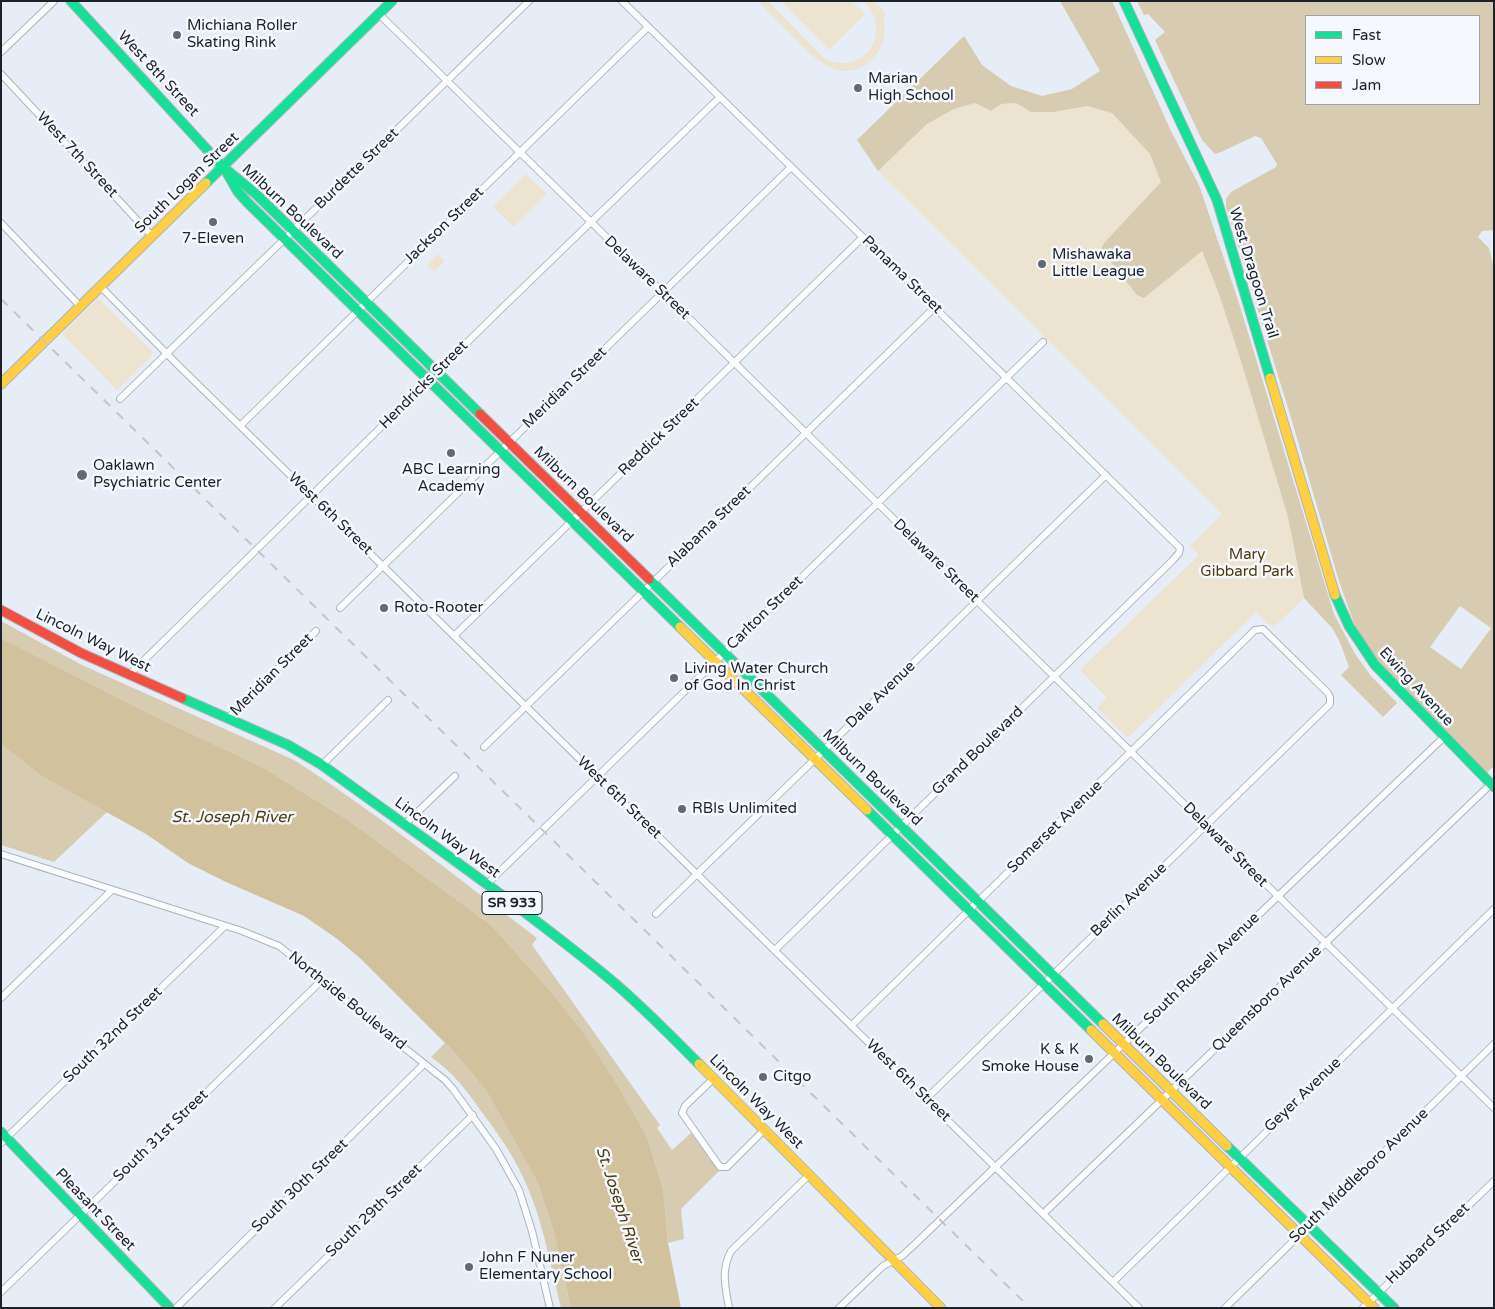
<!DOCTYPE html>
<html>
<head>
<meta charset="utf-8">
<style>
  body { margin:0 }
  #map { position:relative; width:1495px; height:1309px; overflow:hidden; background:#e6edf6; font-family:"Varela Round",sans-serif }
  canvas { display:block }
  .frame { position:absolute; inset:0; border:2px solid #1c222a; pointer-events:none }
  .legend { position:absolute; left:1305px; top:15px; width:175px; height:90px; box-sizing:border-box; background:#f5f8fd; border:1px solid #9ea2a9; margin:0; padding:6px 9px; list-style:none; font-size:15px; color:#1c222a }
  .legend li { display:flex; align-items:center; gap:10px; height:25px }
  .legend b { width:25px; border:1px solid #9ea2a9 }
</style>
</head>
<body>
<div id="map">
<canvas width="1495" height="1309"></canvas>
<div class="frame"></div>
<ul class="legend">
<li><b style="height:6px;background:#16e098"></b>Fast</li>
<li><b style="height:6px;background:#ffcf43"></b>Slow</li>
<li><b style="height:6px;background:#f24e42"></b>Jam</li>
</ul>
</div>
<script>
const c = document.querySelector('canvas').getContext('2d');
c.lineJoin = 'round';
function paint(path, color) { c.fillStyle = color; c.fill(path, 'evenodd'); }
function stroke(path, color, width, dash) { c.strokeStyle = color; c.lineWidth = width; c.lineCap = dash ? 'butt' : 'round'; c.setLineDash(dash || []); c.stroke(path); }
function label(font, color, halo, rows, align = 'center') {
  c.font = font + ' "Varela Round",sans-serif'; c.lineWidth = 5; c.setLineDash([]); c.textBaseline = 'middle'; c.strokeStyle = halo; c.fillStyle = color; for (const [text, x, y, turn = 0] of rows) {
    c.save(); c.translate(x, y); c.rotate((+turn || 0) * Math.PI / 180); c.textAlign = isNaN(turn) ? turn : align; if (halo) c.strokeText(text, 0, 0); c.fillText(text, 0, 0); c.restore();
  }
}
const green = new Path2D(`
  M758,1H768L823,57C862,80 895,33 864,1H874L886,14L883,17C887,31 884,46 874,57C843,89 815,59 793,37C781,25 769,13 758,1Z
  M781,1H852L865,14L829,50Z
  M975,103L991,111L1001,104L1016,103L1031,112H1054L1087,106L1112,113L1150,154L1161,182L1104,243L1101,249L1144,298L1202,250L1219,294L1241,361L1288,517L1304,598L1273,628L1256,612L1128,738L1097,708L1107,698L1080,670L1199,555L1190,546L1222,514L878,171L927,124L954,109Z
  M526,174L547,194L514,227L493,207Z
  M438,254L445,261L434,272L427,265Z
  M98,298L153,352L151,356L117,390L62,334Z`);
const forest = new Path2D(`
  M1060,1H1112L1171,131L1199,185L1238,300L1334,614L1355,654L1371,676L1397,703L1383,717L1341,675L1349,667L1339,640L1332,628L1304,598L1288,517L1241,361L1219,294L1202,251L1144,298L1137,295L1101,249L1104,243L1161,182L1150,154L1112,113L1087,106L1054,112H1031L1016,103L1001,104L991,111L975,103L954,109L927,124L878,171L857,140L964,36L982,65L1011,86L1042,96L1072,89L1100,71Z
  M1137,1H1494V230L1482,231L1478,237L1489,248L1494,268V766L1487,773L1384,669L1369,651L1354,623L1339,581L1289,411L1226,207V199L1231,192L1276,167L1277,164L1261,138L1255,136L1221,152L1215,154L1202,140L1155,40L1165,32L1148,14L1144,15ZM1306,16H1479V104H1306ZM1460,606L1491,628L1461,669L1430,647Z
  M1,621L82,665L294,760C379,814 457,878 537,938L532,945L660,1125L657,1128L672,1150L691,1133L715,1166L720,1170L681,1209L684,1239L668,1243L663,1189L647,1137L617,1084L586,1036L555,996L491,925L348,820L262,767L154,716L1,638Z
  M2,744L43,777L107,812L54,862L1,845Z
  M445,1043L455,1053L487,1092L537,1181L553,1229L571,1308H561C550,1263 542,1215 521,1173C511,1152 498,1134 484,1115C466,1090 457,1076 431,1057Z`);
const water = new Path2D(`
  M1,638L154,716L262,767L348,820L491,925L555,996L586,1036L617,1084L647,1137L663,1189L668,1243L681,1308H571L553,1229L537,1181L487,1092L455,1053L361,959L336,938L304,916L226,882L188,863L146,834L43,777L1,744Z`);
const street = new Path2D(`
  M622,1L1180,548L1179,553L1172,561L775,950
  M379,14L1494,1108
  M1,52L54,1
  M1,74L152,236
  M1,223L80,306
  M100,286L178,365L1139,1308
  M120,399L529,1
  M240,426L648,27
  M340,608L791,167
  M454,636L863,237
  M129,675L496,314L720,97
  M227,719L316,631
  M484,747L935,307
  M322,765L388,700
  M405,824L455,776
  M1,854L242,931L279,946L299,962L373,1023L445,1080L453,1089L496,1149L519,1190L532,1231L550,1308
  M487,884L1043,342
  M656,914L1106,475
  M1,998L112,890
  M851,1026L1255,630L1263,629L1270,636L1328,693L1330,697V704L926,1099
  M713,1079L685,1106L682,1113L720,1167H727L764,1130
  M1,1143L225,926
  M1043,1214L1491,784
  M1113,1282L1494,909
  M1,1292L322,980
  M176,1308L424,1064
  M275,1308L473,1115
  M729,1308C725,1287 721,1270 731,1251L809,1175
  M839,1308L883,1266L902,1256L914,1245L1444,737
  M1225,1308L1494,1044
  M1363,1308L1494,1181`);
const fast = new Path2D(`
  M71,1L223,167L256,194L480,414
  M1124,1L1217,200L1270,378
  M226,171L238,192L247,202L680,627
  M206,183L392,1
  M649,579L1103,1024
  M1335,595L1349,626L1375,665L1494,787
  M182,698L288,745L322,765C419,835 518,904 611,980C642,1006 670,1035 699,1064
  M867,810L1091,1030
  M1,1132L170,1308
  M1227,1146L1394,1308`);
const slow = new Path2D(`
  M1270,378L1335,595
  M1,384L206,183
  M680,627L867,810
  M1103,1024L1227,1146
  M1091,1030L1374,1308
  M699,1064L941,1308`);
const jam = new Path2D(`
  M480,414L649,579
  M1,610L81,653L182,698`);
const rail = new Path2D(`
  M1,299L1030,1308`);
const markers = [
  [177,35,5,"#636971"],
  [858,88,5,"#636971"],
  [213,222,5,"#636971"],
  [1042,264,5,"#636971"],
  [451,453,5,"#636971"],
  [82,475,6,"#636971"],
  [384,608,5,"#636971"],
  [674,678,5,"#636971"],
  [682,809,5,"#636971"],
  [1089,1059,5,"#636971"],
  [763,1077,5,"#636971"],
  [469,1267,5,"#636971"]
];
const shields = [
  [512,903,60]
];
const shieldNames = [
  ["SR 933",512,903]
];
const poiNames = [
  ["Michiana Roller",187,26],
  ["Skating Rink",187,43],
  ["Marian",868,79],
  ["High School",868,96],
  ["7-Eleven",213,239,"center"],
  ["Mishawaka",1052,255],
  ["Little League",1052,272],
  ["Oaklawn",93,466],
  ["Psychiatric Center",93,483],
  ["ABC Learning",451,470,"center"],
  ["Academy",451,487,"center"],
  ["Roto-Rooter",394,608],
  ["Living Water Church",684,669],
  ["of God In Christ",684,686],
  ["RBIs Unlimited",692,809],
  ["K & K",1079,1050,"right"],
  ["Smoke House",1079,1067,"right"],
  ["Citgo",773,1077],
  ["John F Nuner",479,1258],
  ["Elementary School",479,1275]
];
const streetNames = [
  ["West 8th Street",158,74,47],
  ["West 7th Street",77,155,47],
  ["Burdette Street",357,169,-44],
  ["South Logan Street",187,183,-44],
  ["Milburn Boulevard",292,212,43],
  ["Jackson Street",444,226,-44],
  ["West Dragoon Trail",1253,273,73],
  ["Panama Street",902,275,44],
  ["Delaware Street",647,278,44],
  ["Hendricks Street",424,385,-45],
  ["Meridian Street",565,388,-44],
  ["Reddick Street",659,437,-44],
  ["Milburn Boulevard",583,495,44],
  ["West 6th Street",330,514,44],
  ["Alabama Street",709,527,-44],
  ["Delaware Street",936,561,44],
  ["Carlton Street",765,613,-44],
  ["Lincoln Way West",93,641,26],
  ["Meridian Street",272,675,-45],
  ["Ewing Avenue",1416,687,47],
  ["Dale Avenue",881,695,-44],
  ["Grand Boulevard",978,751,-44],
  ["Milburn Boulevard",872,778,44],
  ["West 6th Street",619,798,44],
  ["Somerset Avenue",1055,827,-44],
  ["Lincoln Way West",447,838,36],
  ["Delaware Street",1225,845,45],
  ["Berlin Avenue",1129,900,-44],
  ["South Russell Avenue",1202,969,-44],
  ["Queensboro Avenue",1267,999,-44],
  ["Northside Boulevard",347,1001,39],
  ["South 32nd Street",113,1035,-44],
  ["Milburn Boulevard",1161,1062,44],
  ["West 6th Street",908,1081,44],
  ["Geyer Avenue",1303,1095,-44],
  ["Lincoln Way West",756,1102,45],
  ["South 31st Street",161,1136,-44],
  ["South Middleboro Avenue",1359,1176,-44],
  ["South 30th Street",300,1186,-44],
  ["Pleasant Street",95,1210,46],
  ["South 29th Street",374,1211,-44],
  ["Hubbard Street",1428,1244,-44]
];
const parkNames = [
  ["Mary",1247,555],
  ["Gibbard Park",1247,572]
];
const waterNames = [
  ["St. Joseph River",232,818],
  ["St. Joseph River",619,1205,72]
];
paint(green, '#ece3d0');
paint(forest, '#d7cbb1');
paint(water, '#d1c19d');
stroke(street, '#adb3bb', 8);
stroke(fast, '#adb3bb', 11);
stroke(slow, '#adb3bb', 11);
stroke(jam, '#adb3bb', 11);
stroke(street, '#fbfcfe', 6);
stroke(fast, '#16e098', 9);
stroke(slow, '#ffcf43', 9);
stroke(jam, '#f24e42', 9);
stroke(rail, '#c3c5c7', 2, [9, 9]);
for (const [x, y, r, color] of markers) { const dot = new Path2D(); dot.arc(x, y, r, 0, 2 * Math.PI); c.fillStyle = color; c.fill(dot); stroke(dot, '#f5f8fd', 2); }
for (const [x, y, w] of shields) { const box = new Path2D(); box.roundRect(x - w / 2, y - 11.5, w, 23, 4); c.fillStyle = '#f5f8fd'; c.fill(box); stroke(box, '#1c222a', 1); }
label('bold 14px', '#1c222a', null, shieldNames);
label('15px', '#1c222a', '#f5f8fd', poiNames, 'left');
label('15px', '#1c222a', '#f5f8fd', streetNames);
label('15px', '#4d3a0d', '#f5f8fd', parkNames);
label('italic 16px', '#4e3b0e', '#f5f8fd', waterNames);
</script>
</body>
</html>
